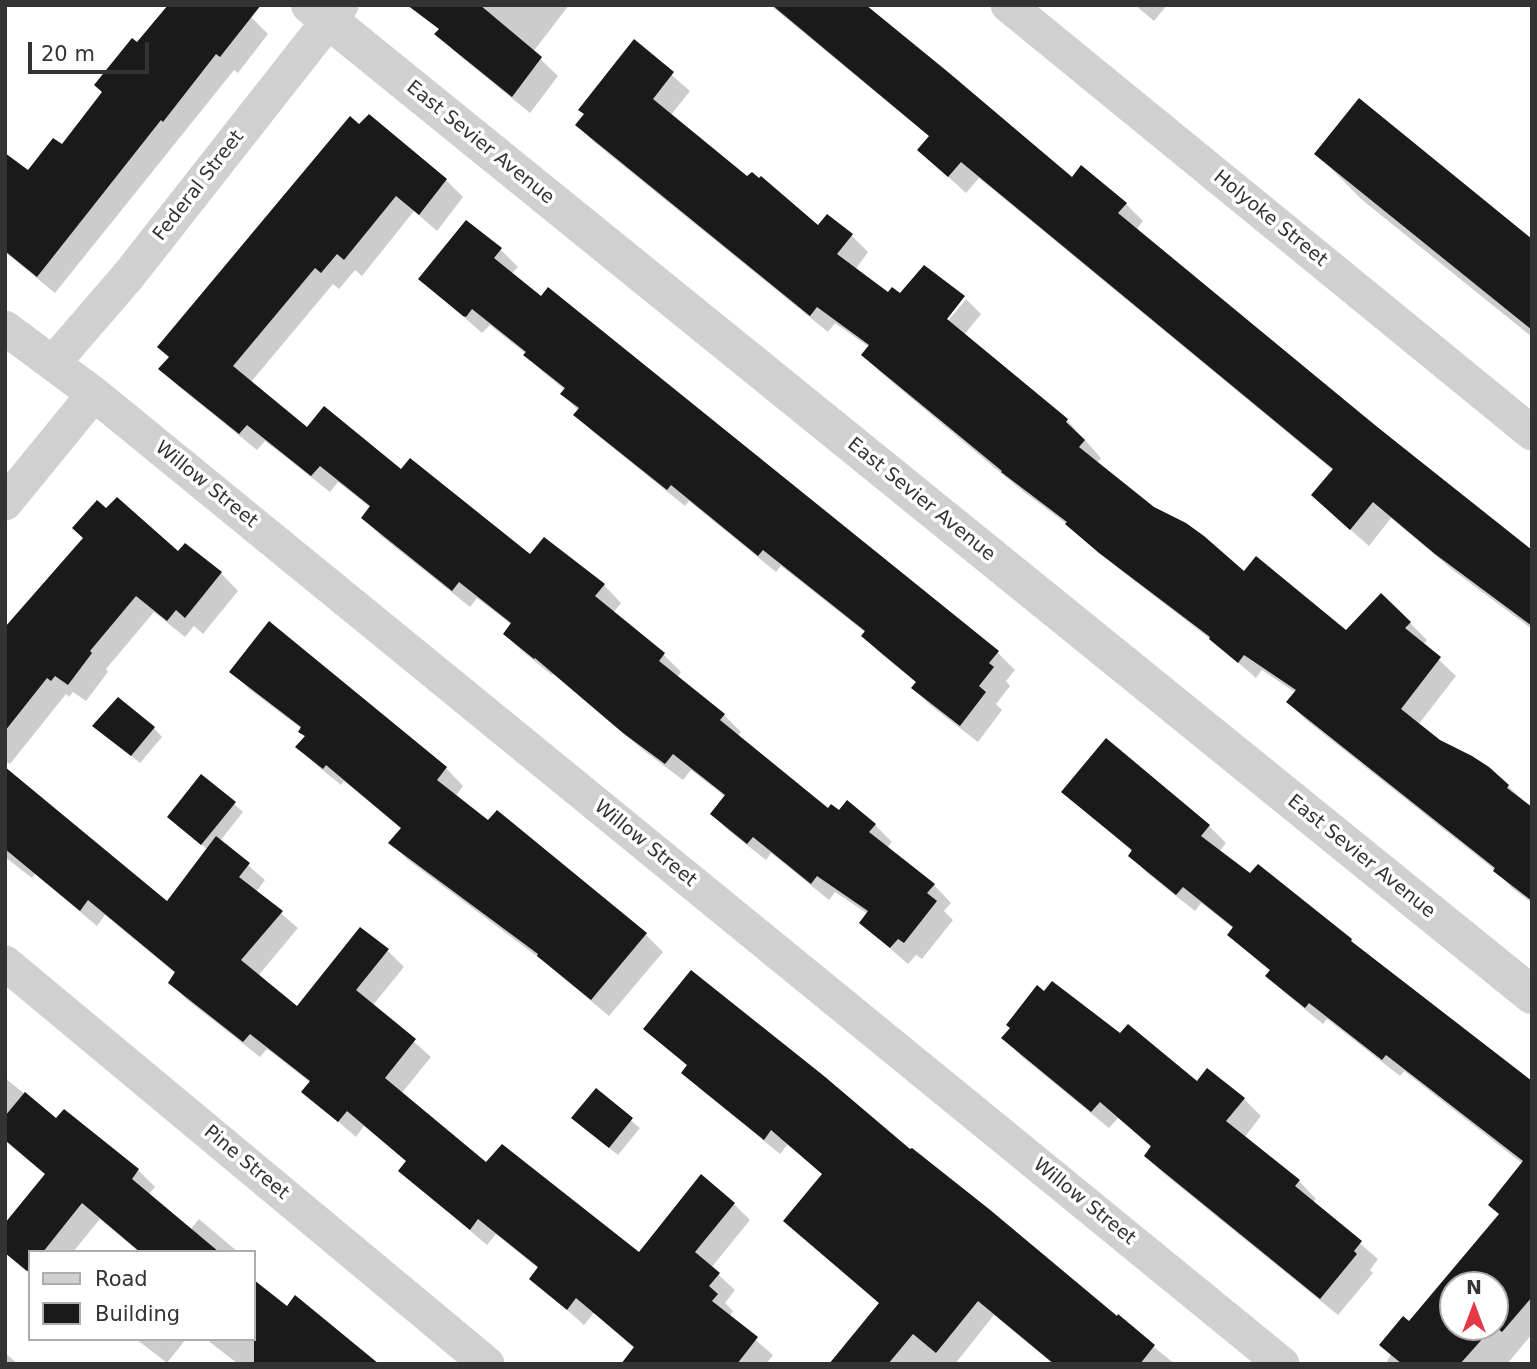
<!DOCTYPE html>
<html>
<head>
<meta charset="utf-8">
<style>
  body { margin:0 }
  #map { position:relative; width:1537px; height:1369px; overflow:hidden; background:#fff; font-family:"DejaVu Sans",sans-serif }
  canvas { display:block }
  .frame { position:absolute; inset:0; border:7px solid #333; pointer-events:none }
  .legend { position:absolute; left:28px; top:1250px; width:228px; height:91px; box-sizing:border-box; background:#fff; border:2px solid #adadad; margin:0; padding:9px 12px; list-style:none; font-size:21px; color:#333 }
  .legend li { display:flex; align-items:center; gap:14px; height:35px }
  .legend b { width:35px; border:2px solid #adadad }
  .north { position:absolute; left:1439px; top:1271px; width:70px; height:70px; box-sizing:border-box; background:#fff; border:2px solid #adadad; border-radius:50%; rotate:0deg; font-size:19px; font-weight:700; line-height:28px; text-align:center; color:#333 }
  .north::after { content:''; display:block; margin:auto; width:24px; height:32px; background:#e63946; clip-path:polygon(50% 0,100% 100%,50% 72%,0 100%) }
  .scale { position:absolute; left:28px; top:42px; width:121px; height:32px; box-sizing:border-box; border:4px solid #333; border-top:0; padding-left:9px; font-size:21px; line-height:24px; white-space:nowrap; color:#333; -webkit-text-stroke:5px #fff; paint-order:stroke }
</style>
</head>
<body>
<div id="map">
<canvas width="1537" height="1369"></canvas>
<div class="frame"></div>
<ul class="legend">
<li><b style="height:9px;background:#d0d0d0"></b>Road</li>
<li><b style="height:19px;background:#1a1a1a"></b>Building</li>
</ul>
<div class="north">N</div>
<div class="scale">20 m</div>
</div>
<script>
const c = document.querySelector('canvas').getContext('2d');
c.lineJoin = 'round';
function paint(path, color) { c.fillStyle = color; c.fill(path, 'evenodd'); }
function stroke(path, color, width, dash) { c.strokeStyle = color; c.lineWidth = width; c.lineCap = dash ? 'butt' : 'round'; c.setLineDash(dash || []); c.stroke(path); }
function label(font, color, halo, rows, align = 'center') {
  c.font = font + ' "DejaVu Sans",sans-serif'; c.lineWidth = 7; c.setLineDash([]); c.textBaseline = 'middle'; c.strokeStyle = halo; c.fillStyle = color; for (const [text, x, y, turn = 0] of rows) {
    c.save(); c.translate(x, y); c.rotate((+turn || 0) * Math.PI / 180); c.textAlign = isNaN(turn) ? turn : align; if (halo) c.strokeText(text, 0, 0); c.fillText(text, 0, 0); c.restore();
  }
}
const shadow = new Path2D(`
  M442,5H569L533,52L558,76L530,113L454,51L437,34L440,30L429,20Z
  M770,5H865L1072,180L1126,204L1143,221L1136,230L1532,553V629L1454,571L1391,518L1369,546L1330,512L1334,471L979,178L966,193L919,150L930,137Z
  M1135,5H1167L1154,21Z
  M251,17L268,34L238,73L234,70L55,293L5,252V194L29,172L63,147L137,45Z
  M634,42L690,91L671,115L748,179L818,227L851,235L868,252L855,270L888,294L943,327L966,299L981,314L964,335L1067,420L1101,458L1097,463L1153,508L1244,574L1347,632L1410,623L1427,640L1423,645L1456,676L1418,725L1439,741L1508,786L1532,809V903L1512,888L1495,870L1305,719L1288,702L1296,693L1262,670L1256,678L1218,645L1119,569L1071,527L1020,489L880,372L863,355L869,347L835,323L828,332L594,142L577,125Z
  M350,119L446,180L463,197L437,231L414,211L362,276L355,270L339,289L333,284L251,382L307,429L401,472L530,557L552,544L604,585L621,603L613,613L664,655L681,672L677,678L724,715L741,732L737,737L829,810L875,825L892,842L887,848L934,885L951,903L944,911L953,920L922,959L916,955L908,964L861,923L868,914L835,892L829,900L771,853L766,860L729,831L712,814L726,797L691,770L683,780L643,750L553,674L552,675L522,651L505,634L512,625L477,598L470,607L380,535L363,518L371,508L338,482L330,492L265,441L257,450L178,386L160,369Z
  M1316,153L1532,241V337L1361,199Z
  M500,249L518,267L511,274L998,653L1015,670L1006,681L1010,686L996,704L1002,710L978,742L930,705L913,688L917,683L880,653L863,636L866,633L781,566L776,572L689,501L685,506L593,432L576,415L579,411L562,394L565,390L543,372L526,354L490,325L482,333L421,279Z
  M107,511L179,554L186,545L221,573L238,591L203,634L194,626L185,637L154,612L106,669L108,672L86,701L73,692L69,697L66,694L10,764L5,761V630Z
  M269,623L446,768L463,786L455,797L646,935L663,952L609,1016L542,960L408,860L390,843L402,829L344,781L341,785L315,764L298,747L306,738L300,732L302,729L249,689L232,671Z
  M95,726L154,728L162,737L140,763Z
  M1106,741L1209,826L1226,843L1219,852L1251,875L1351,941L1532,1084V1334L1507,1364H1389L1387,1361L1409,1323L1501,1215L1523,1164L1404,1071L1400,1076L1327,1019L1323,1024L1285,993L1267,976L1271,972L1229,935L1234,929L1201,903L1195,911L1147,873L1130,855L1133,852L1063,792ZM1453,1285H1495V1327H1453Z
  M5,770L167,903L208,850L177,825L202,776L243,812L220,841L265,880L256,892L298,928L258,976L297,1009L388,951L404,967L373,1005L431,1057L401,1094L487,1165L639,1254L734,1204L750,1220L711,1268L735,1290L725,1303L733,1311L729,1317L773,1355L766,1364H638L635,1349L594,1313L584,1325L532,1279L539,1269L496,1234L487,1245L400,1171L407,1162L364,1126L356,1137L304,1092L311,1083L267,1049L260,1057L186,999L170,982L176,974L105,915L97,926L35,874L32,878L5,857Z
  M646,1029L910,1152L1175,1364H1067L1057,1356L1052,1363L994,1315L955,1364H851L880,1304L785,1221L824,1175L788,1144L780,1154L699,1088L683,1072L688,1066Z
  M1120,1036L1197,1083L1244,1099L1261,1116L1244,1138L1299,1181L1316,1199L1313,1203L1378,1259L1370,1270L1373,1273L1338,1315L1163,1173L1146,1156L1152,1148L1118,1118L1109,1128L1021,1056L1004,1038Z
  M5,1078L57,1120L138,1170L155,1187L148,1195L190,1230L199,1219L238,1252H139L100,1219L73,1252H30V1274L5,1253L46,1175L5,1141Z
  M596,1091L640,1128L618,1155L582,1126Z
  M254,1283L287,1308L374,1364H238L206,1339H254Z
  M136,1339H186L167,1363Z
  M5,1353L18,1364H5Z`);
const building = new Path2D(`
  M168,5H261L220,57L216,54L163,122L161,120L37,277L5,251V153L28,170L53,138L62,144L102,92L94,85L132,38L137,42Z
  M407,5H480L542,57L512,97L434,34L439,29Z
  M772,5H866L948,72L1072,177L1081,165L1127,203L1118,213L1376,426L1532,550V626L1435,554L1373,502L1350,530L1311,495L1333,469L961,162L948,177L917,150L929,136Z
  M634,39L674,72L653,99L747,176L752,172L759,178L761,176L818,225L827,214L853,234L837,254L888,292L892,287L900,293L924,265L965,296L947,319L1068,419L1066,422L1085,440L1079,447L1154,507L1186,523L1204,536L1244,571L1256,556L1346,630L1381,593L1411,622L1405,628L1441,657L1401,709L1440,740L1472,756L1489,767L1509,785L1507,788L1532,807V901L1493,871L1495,868L1286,702L1296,690L1244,655L1238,663L1209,639L1210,637L1099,553L1065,524L1067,522L1001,472L1002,471L861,355L869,345L817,307L810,316L575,125L584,114L578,110Z
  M1359,98L1532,239V330L1314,154Z
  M369,114L447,179L419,215L396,196L344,260L337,254L321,273L315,268L233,366L307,427L324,406L401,469L410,458L530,554L544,537L605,584L595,596L665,653L659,661L725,714L720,720L828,808L831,804L839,810L847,800L876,824L869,832L935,884L927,893L937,901L904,943L898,939L890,948L859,923L868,911L817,876L811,884L753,837L747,844L710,814L725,795L673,754L665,764L623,733L535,658L534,659L503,634L511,623L459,582L452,591L361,518L370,506L320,466L311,476L247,425L239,434L158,369L169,357L157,347L350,116L359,124Z
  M466,220L502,248L494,258L541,296L548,287L999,651L989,663L994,667L979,686L986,692L960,726L911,688L916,682L861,636L865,631L763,550L758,556L671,485L667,490L573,415L579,408L560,394L565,388L523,355L526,352L472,309L466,317L463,316L418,279Z
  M117,497L178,551L185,543L222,572L185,618L176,610L167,621L136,596L90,651L92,653L68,685L55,676L51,681L47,678L5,731V627L83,538L72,528L97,500L106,508Z
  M269,621L447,767L437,780L488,820L497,810L647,933L591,1000L537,956L538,954L388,843L401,828L326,765L323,769L295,747L305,736L298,732L301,727L229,672Z
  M118,697L155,727L131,756L92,726Z
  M1106,738L1210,825L1201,836L1250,873L1258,864L1352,939L1351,941L1532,1081V1297L1502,1332L1495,1326V1285H1453V1327H1493L1460,1364H1402L1379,1345L1403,1316L1409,1321L1499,1214L1488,1205L1523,1161L1386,1055L1382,1060L1309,1003L1305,1008L1265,976L1270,970L1227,935L1233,927L1183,887L1176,895L1128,856L1132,850L1061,792Z
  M5,767L167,901L216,836L250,863L239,877L283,911L241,960L297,1006L360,927L389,949L356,990L416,1039L385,1078L486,1162L502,1144L639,1252L701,1174L735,1203L695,1252L720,1273L709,1286L718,1294L712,1301L758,1337L737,1364H621L634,1347L576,1298L567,1310L529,1279L538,1267L478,1219L470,1230L398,1171L406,1161L347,1111L338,1122L301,1092L310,1081L250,1034L243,1042L168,983L175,972L88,900L80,911L5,849Z
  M201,774L236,802L201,845L167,817Z
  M691,970L824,1076L910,1149L912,1148L989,1209L1117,1316L1118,1314L1155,1345L1140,1364H1054L978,1301L936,1353L913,1334L888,1364H829L879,1303L783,1221L822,1174L771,1130L764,1140L681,1073L687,1065L643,1029Z
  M1052,981L1120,1033L1128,1024L1197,1081L1207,1068L1245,1098L1226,1121L1300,1180L1295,1186L1362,1241L1354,1251L1357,1254L1320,1299L1144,1156L1151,1146L1100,1102L1091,1112L1001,1038L1010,1028L1006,1025L1037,985L1044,991Z
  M596,1088L633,1118L609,1148L571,1118Z
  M25,1092L56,1118L64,1109L139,1169L132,1179L219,1252H140L82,1203L43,1252H30V1269L27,1271L5,1253V1223L45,1174L5,1140V1116Z
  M254,1280L287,1306L295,1295L379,1364H254Z`);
const minor = new Path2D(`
  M1008,5L1532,433
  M5,328L94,394L1282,1364
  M53,363L129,275L341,5
  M5,503L94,394
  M5,963L487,1364`);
const tertiary = new Path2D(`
  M310,5L1532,995`);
const streetNames = [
  ["East Sevier Avenue",480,143,39],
  ["Federal Street",199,186,-52],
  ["Holyoke Street",1270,219,39],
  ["Willow Street",206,485,39],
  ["East Sevier Avenue",921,500,39],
  ["Willow Street",645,844,39],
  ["East Sevier Avenue",1361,857,39],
  ["Pine Street",246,1163,40],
  ["Willow Street",1084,1202,39]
];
paint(shadow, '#0003');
paint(building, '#1a1a1a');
stroke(minor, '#d0d0d0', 35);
stroke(tertiary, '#d0d0d0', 38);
label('19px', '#333', '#fff', streetNames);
</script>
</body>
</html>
